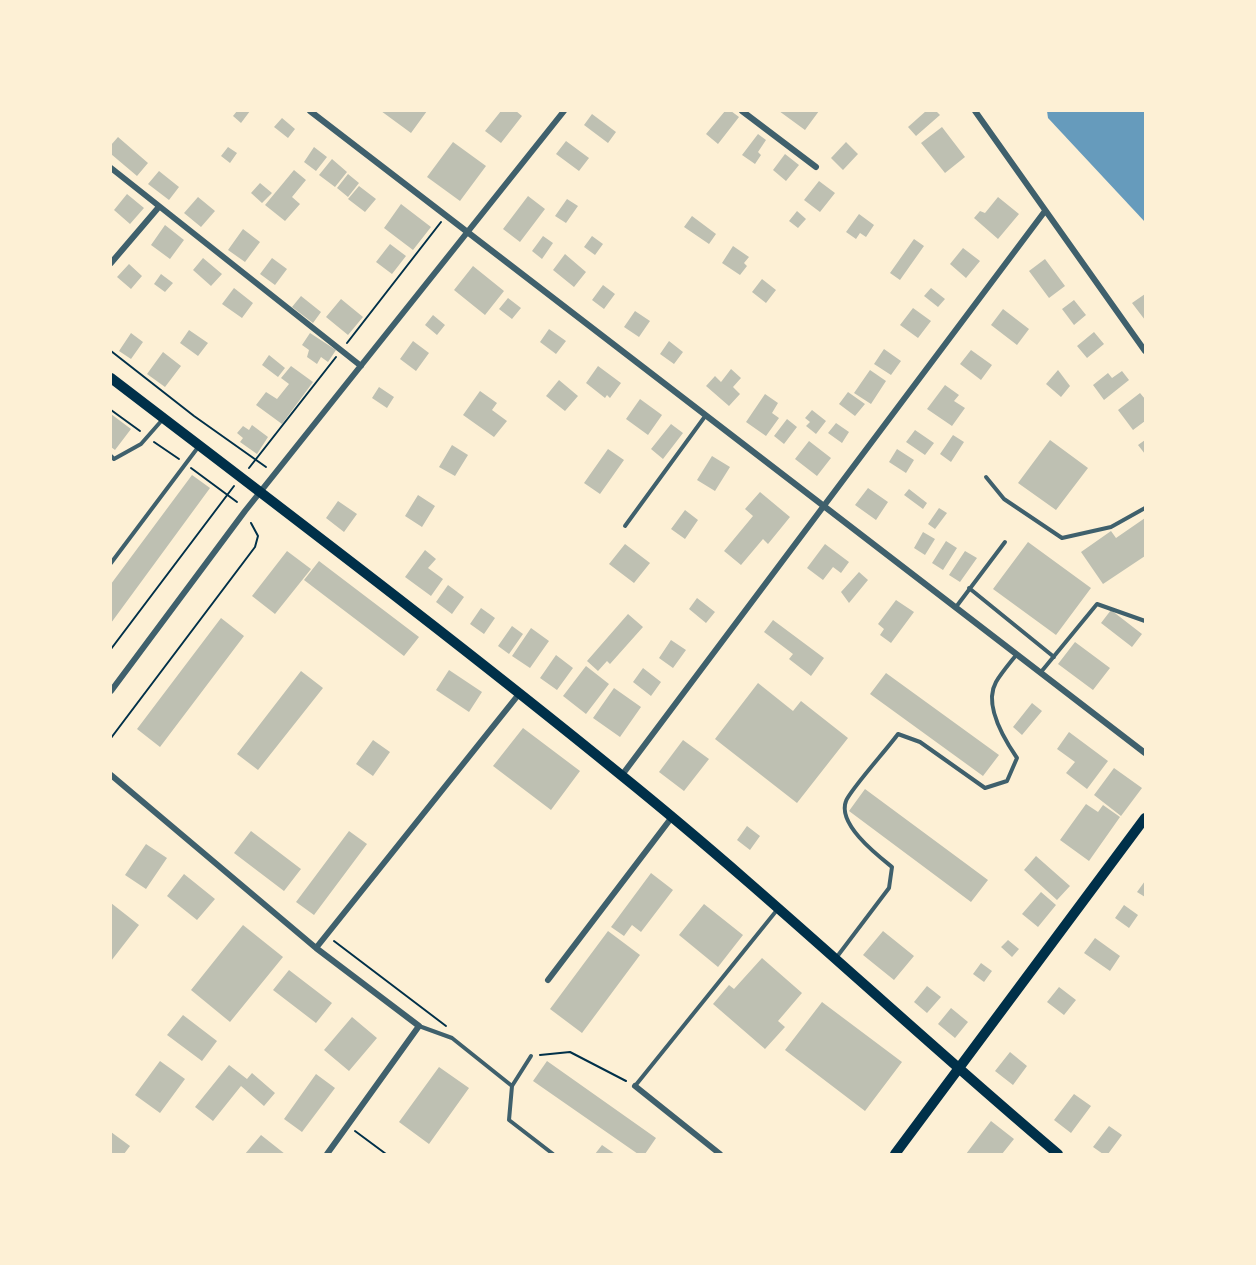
<!DOCTYPE html>
<html>
<head>
<meta charset="utf-8">
<style>
  body { margin:0 }
  #map { position:relative; width:1256px; height:1265px; overflow:hidden; background:#fdf0d5; font-family:Georgia,serif }
  canvas { display:block }
  .frame { position:absolute; inset:0; border:112px solid #fdf0d5; pointer-events:none }
</style>
</head>
<body>
<div id="map">
<canvas width="1256" height="1265"></canvas>
<div class="frame"></div>
</div>
<script>
const c = document.querySelector('canvas').getContext('2d');
c.lineJoin = 'round';
function paint(path, color) { c.fillStyle = color; c.fill(path, 'evenodd'); }
function stroke(path, color, width, dash) { c.strokeStyle = color; c.lineWidth = width; c.lineCap = dash ? 'butt' : 'round'; c.setLineDash(dash || []); c.stroke(path); }
const water = new Path2D(`
  M1047,111H1145V222L1048,118Z`);
const building = new Path2D(`
  M237,111H250L241,123L233,116Z
  M381,111H427L411,133Z
  M501,111H516L522,116L501,143L485,131Z
  M725,111H731L739,117L718,144L706,134Z
  M779,111H819L805,130Z
  M926,111H936L940,115L916,136L908,127Z
  M592,114L616,132L608,143L584,125Z
  M282,118L295,129L288,138L274,127Z
  M942,127L965,157L945,173L921,143Z
  M758,134L766,140L758,152L761,155L755,164L742,155Z
  M118,137L148,163L137,176L111,154V145Z
  M566,141L589,158L579,171L556,154Z
  M453,142L486,166L460,201L427,177Z
  M846,142L858,154L843,170L831,158Z
  M228,147L237,153L230,163L221,156Z
  M314,147L327,157L316,171L304,162Z
  M785,154L799,165L786,181L773,170Z
  M332,159L347,172L335,187L319,175Z
  M294,170L306,180L292,197L300,204L285,221L265,205Z
  M159,171L179,187L169,200L148,184Z
  M348,174L359,183L348,197L337,188Z
  M819,181L835,193L820,212L804,200Z
  M260,183L272,193L262,203L251,193Z
  M359,186L376,199L365,212L348,199Z
  M127,194L144,208L130,224L114,210Z
  M528,196L545,209L520,242L503,229Z
  M198,197L215,211L201,227L184,213Z
  M998,197L1019,214L998,239L974,218L980,211L985,213Z
  M567,199L578,206L566,223L555,216Z
  M401,204L431,227L413,250L384,228Z
  M797,211L806,219L798,228L789,221Z
  M859,214L874,225L866,237L860,233L856,239L846,232Z
  M692,216L716,234L709,244L684,227Z
  M165,225L184,240L170,259L151,245Z
  M243,229L260,242L245,262L228,250Z
  M543,236L553,243L542,259L532,251Z
  M592,236L603,244L595,255L584,247Z
  M914,239L924,246L900,280L890,273Z
  M390,244L406,256L392,274L376,262Z
  M733,246L749,257L744,263L747,266L740,275L722,263Z
  M963,248L980,261L966,278L950,264Z
  M565,254L586,272L574,287L553,270Z
  M203,258L222,274L211,286L193,270Z
  M272,258L287,269L275,285L260,274Z
  M1045,259L1065,286L1049,298L1029,271Z
  M129,264L142,276L131,289L117,277Z
  M473,266L504,291L485,315L454,290Z
  M161,274L173,283L165,292L154,284Z
  M762,279L776,290L766,303L752,292Z
  M603,285L615,294L604,309L592,300Z
  M234,288L253,303L242,318L222,304Z
  M931,288L945,299L938,307L924,296Z
  M1145,294V320L1132,303Z
  M301,296L321,312L313,323L292,307Z
  M508,298L521,308L512,319L499,309Z
  M341,299L363,317L348,335L326,317Z
  M1074,300L1086,315L1074,325L1062,309Z
  M913,308L931,321L918,338L900,325Z
  M1003,309L1029,329L1017,345L991,325Z
  M635,311L650,321L639,337L624,327Z
  M433,315L445,325L437,335L425,325Z
  M549,329L566,341L556,354L540,342Z
  M189,330L208,343L198,356L180,343Z
  M1094,332L1104,344L1087,358L1077,346Z
  M131,333L143,342L131,359L119,351Z
  M310,333L336,350L328,362L321,357L317,364L307,357L309,350L302,345Z
  M413,341L429,353L416,371L400,359Z
  M669,341L683,352L674,364L660,354Z
  M884,349L901,361L891,375L874,364Z
  M971,350L992,365L981,380L960,364Z
  M163,352L181,366L165,387L147,374Z
  M269,355L285,368L278,377L262,365Z
  M291,366L313,382L282,424L256,405L266,392L277,399L289,384L281,378Z
  M598,366L621,383L610,398L607,395L605,398L586,383Z
  M731,369L741,378L733,387L740,394L729,406L706,386L715,376L721,382Z
  M870,370L886,381L871,404L854,393Z
  M1058,370L1070,386L1061,397L1046,384Z
  M1122,371L1129,380L1104,400L1093,385L1108,373L1112,378Z
  M559,380L578,396L565,411L546,396Z
  M945,385L959,395L954,401L965,408L952,426L927,409Z
  M379,387L394,397L387,408L372,398Z
  M480,391L497,403L492,410L507,421L494,437L463,415Z
  M848,392L865,404L855,416L839,404Z
  M1140,393L1145,399V421L1133,430L1118,410Z
  M765,394L778,403L772,413L779,418L766,436L746,422Z
  M640,399L662,415L648,435L626,419Z
  M812,410L826,421L816,434L806,426L810,422L805,418Z
  M111,414L131,429L115,450L111,447Z
  M787,419L797,427L784,444L774,436Z
  M836,423L849,432L842,443L828,433Z
  M671,424L683,433L663,459L651,449Z
  M252,425L268,437L257,454L240,442L243,438L237,433L243,426L249,430Z
  M915,430L934,443L925,455L906,442Z
  M953,435L964,442L951,462L940,454Z
  M1050,440L1088,468L1056,510L1018,483Z
  M1145,440V454L1138,445Z
  M809,441L831,458L817,476L795,459Z
  M452,445L468,455L455,476L439,467Z
  M608,449L624,460L600,494L584,483Z
  M897,449L914,460L906,473L889,462Z
  M712,456L730,467L715,491L697,480Z
  M192,475L210,488L111,623V584Z
  M868,488L888,502L876,520L855,505Z
  M909,489L927,503L923,509L904,495Z
  M760,492L790,517L768,544L763,539L741,565L724,551L753,516L745,509Z
  M418,495L435,506L422,527L405,516Z
  M338,501L357,514L344,532L326,518Z
  M939,508L947,513L935,529L928,524Z
  M685,510L698,520L685,539L671,529Z
  M1145,518V556L1103,584L1081,552L1111,531L1116,538Z
  M923,532L935,539L925,555L914,548Z
  M946,541L957,548L943,570L932,563Z
  M1028,542L1091,588L1056,635L993,589Z
  M625,544L650,563L634,583L609,564Z
  M825,544L849,562L841,573L833,567L823,580L807,568Z
  M425,550L436,559L428,568L443,579L431,596L405,577Z
  M287,551L311,569L275,614L252,596Z
  M965,551L977,558L960,582L949,575Z
  M319,561L419,637L404,656L304,580Z
  M859,572L868,580L849,603L841,592Z
  M448,585L464,597L452,614L436,602Z
  M697,598L715,612L706,623L689,609Z
  M896,600L914,612L891,643L880,635L884,629L878,624Z
  M481,608L495,618L484,634L470,624Z
  M1111,610L1142,634L1132,647L1101,623Z
  M628,614L643,627L610,664L607,661L598,671L587,661Z
  M221,618L244,636L160,747L137,729Z
  M773,620L824,658L811,676L789,659L793,654L764,632Z
  M512,626L523,634L509,654L498,646Z
  M531,628L549,641L530,668L512,656Z
  M671,640L686,650L673,668L659,658Z
  M1075,642L1110,668L1093,690L1058,664Z
  M556,655L573,668L557,690L540,678Z
  M586,666L609,684L586,714L563,696Z
  M643,668L661,682L651,696L633,682Z
  M449,670L482,692L469,712L436,690Z
  M301,671L323,688L258,770L237,754Z
  M886,673L999,755L983,776L870,694Z
  M758,683L793,711L801,701L848,738L797,803L715,739Z
  M614,688L641,707L620,737L593,718Z
  M1032,703L1042,711L1022,735L1013,727Z
  M523,728L580,771L551,810L493,766Z
  M1069,732L1108,761L1087,789L1066,773L1075,762L1057,749Z
  M373,740L390,752L373,776L356,764Z
  M683,740L709,759L684,791L659,772Z
  M1114,768L1142,788L1121,816L1094,795Z
  M865,789L988,880L971,902L849,811Z
  M1086,804L1098,812L1103,805L1120,817L1089,861L1060,840Z
  M747,826L760,836L750,850L737,840Z
  M251,831L301,869L284,891L234,853Z
  M349,831L367,844L314,915L296,902Z
  M146,844L167,858L146,889L125,875Z
  M1036,856L1070,886L1057,900L1024,870Z
  M651,873L673,890L641,932L632,925L624,936L611,927Z
  M184,874L215,899L197,920L167,896Z
  M1145,881V897L1137,892Z
  M1041,892L1056,905L1038,927L1022,914Z
  M111,903L139,925L111,961Z
  M704,904L743,935L718,967L679,935Z
  M1124,905L1138,915L1129,928L1115,918Z
  M243,925L283,957L230,1022L191,990Z
  M608,931L640,955L582,1033L550,1009Z
  M883,931L914,956L894,980L863,955Z
  M1095,938L1120,956L1110,971L1084,953Z
  M1008,940L1019,949L1012,957L1001,947Z
  M762,958L802,993L778,1021L785,1027L765,1049L713,1004L729,985L734,989Z
  M981,963L992,971L984,982L973,974Z
  M289,970L332,1003L316,1023L273,990Z
  M927,986L941,997L927,1013L914,1002Z
  M1059,987L1076,1000L1064,1015L1047,1002Z
  M822,1002L902,1062L865,1111L785,1050Z
  M951,1008L968,1022L955,1038L938,1024Z
  M183,1015L217,1041L202,1061L167,1035Z
  M352,1017L377,1038L349,1071L324,1050Z
  M1010,1052L1027,1066L1013,1085L995,1071Z
  M160,1061L185,1079L160,1113L135,1095Z
  M547,1061L656,1138L645,1154H638L533,1081Z
  M229,1065L247,1079L252,1073L275,1093L264,1106L241,1086L213,1121L195,1107Z
  M439,1067L469,1088L429,1144L399,1122Z
  M316,1074L335,1088L302,1132L284,1119Z
  M1074,1094L1091,1106L1071,1133L1054,1120Z
  M991,1121L1014,1139L1002,1154H966Z
  M1109,1126L1122,1135L1108,1154H1103L1093,1147Z
  M111,1132L130,1146L124,1154H111Z
  M261,1135L285,1154H245Z
  M602,1145L615,1154H595Z`);
const path = new Path2D(`
  M347,343L441,222
  M111,351L194,416L266,467
  M111,410L140,431
  M154,442L179,459
  M191,468L237,502
  M249,468L336,357
  M111,649L234,486
  M111,738L255,547L258,536L251,523
  M334,941L446,1026
  M540,1055L570,1052L626,1081
  M355,1131L386,1154`);
const service = new Path2D(`
  M111,456L114,459L141,444L163,419
  M986,477L1004,499L1062,538L1111,527L1145,508
  M625,526L706,415
  M111,563L199,446
  M969,588L1054,657
  M956,607L1005,542
  M1041,672L1097,604L1145,621
  M836,958L889,888L892,867C877,855 837,824 846,801C850,790 888,748 898,734L920,742L985,788L1007,781L1017,758C1004,739 983,705 996,682C1002,672 1010,663 1017,654
  M419,1026L452,1038L512,1086L509,1120L553,1154
  M512,1086L531,1056
  M635,1086L777,910`);
const minor = new Path2D(`
  M310,111L1145,753
  M742,111L816,167
  M975,111L1145,351
  M111,168L361,366
  M111,263L158,208
  M111,691L245,511L564,111
  M111,775L316,948L419,1026L327,1154
  M622,775L1045,211
  M316,948L519,694
  M548,980L672,817
  M635,1086L720,1154`);
const primary = new Path2D(`
  M111,378C282,509 454,639 621,775C771,896 911,1030 1058,1154
  M895,1154L1145,818`);
paint(water, '#669bbc');
paint(building, '#bec0b2');
stroke(path, '#003049', 2);
stroke(service, '#3f606c', 4);
stroke(minor, '#3f606c', 6);
stroke(primary, '#003049', 10);
</script>
</body>
</html>
